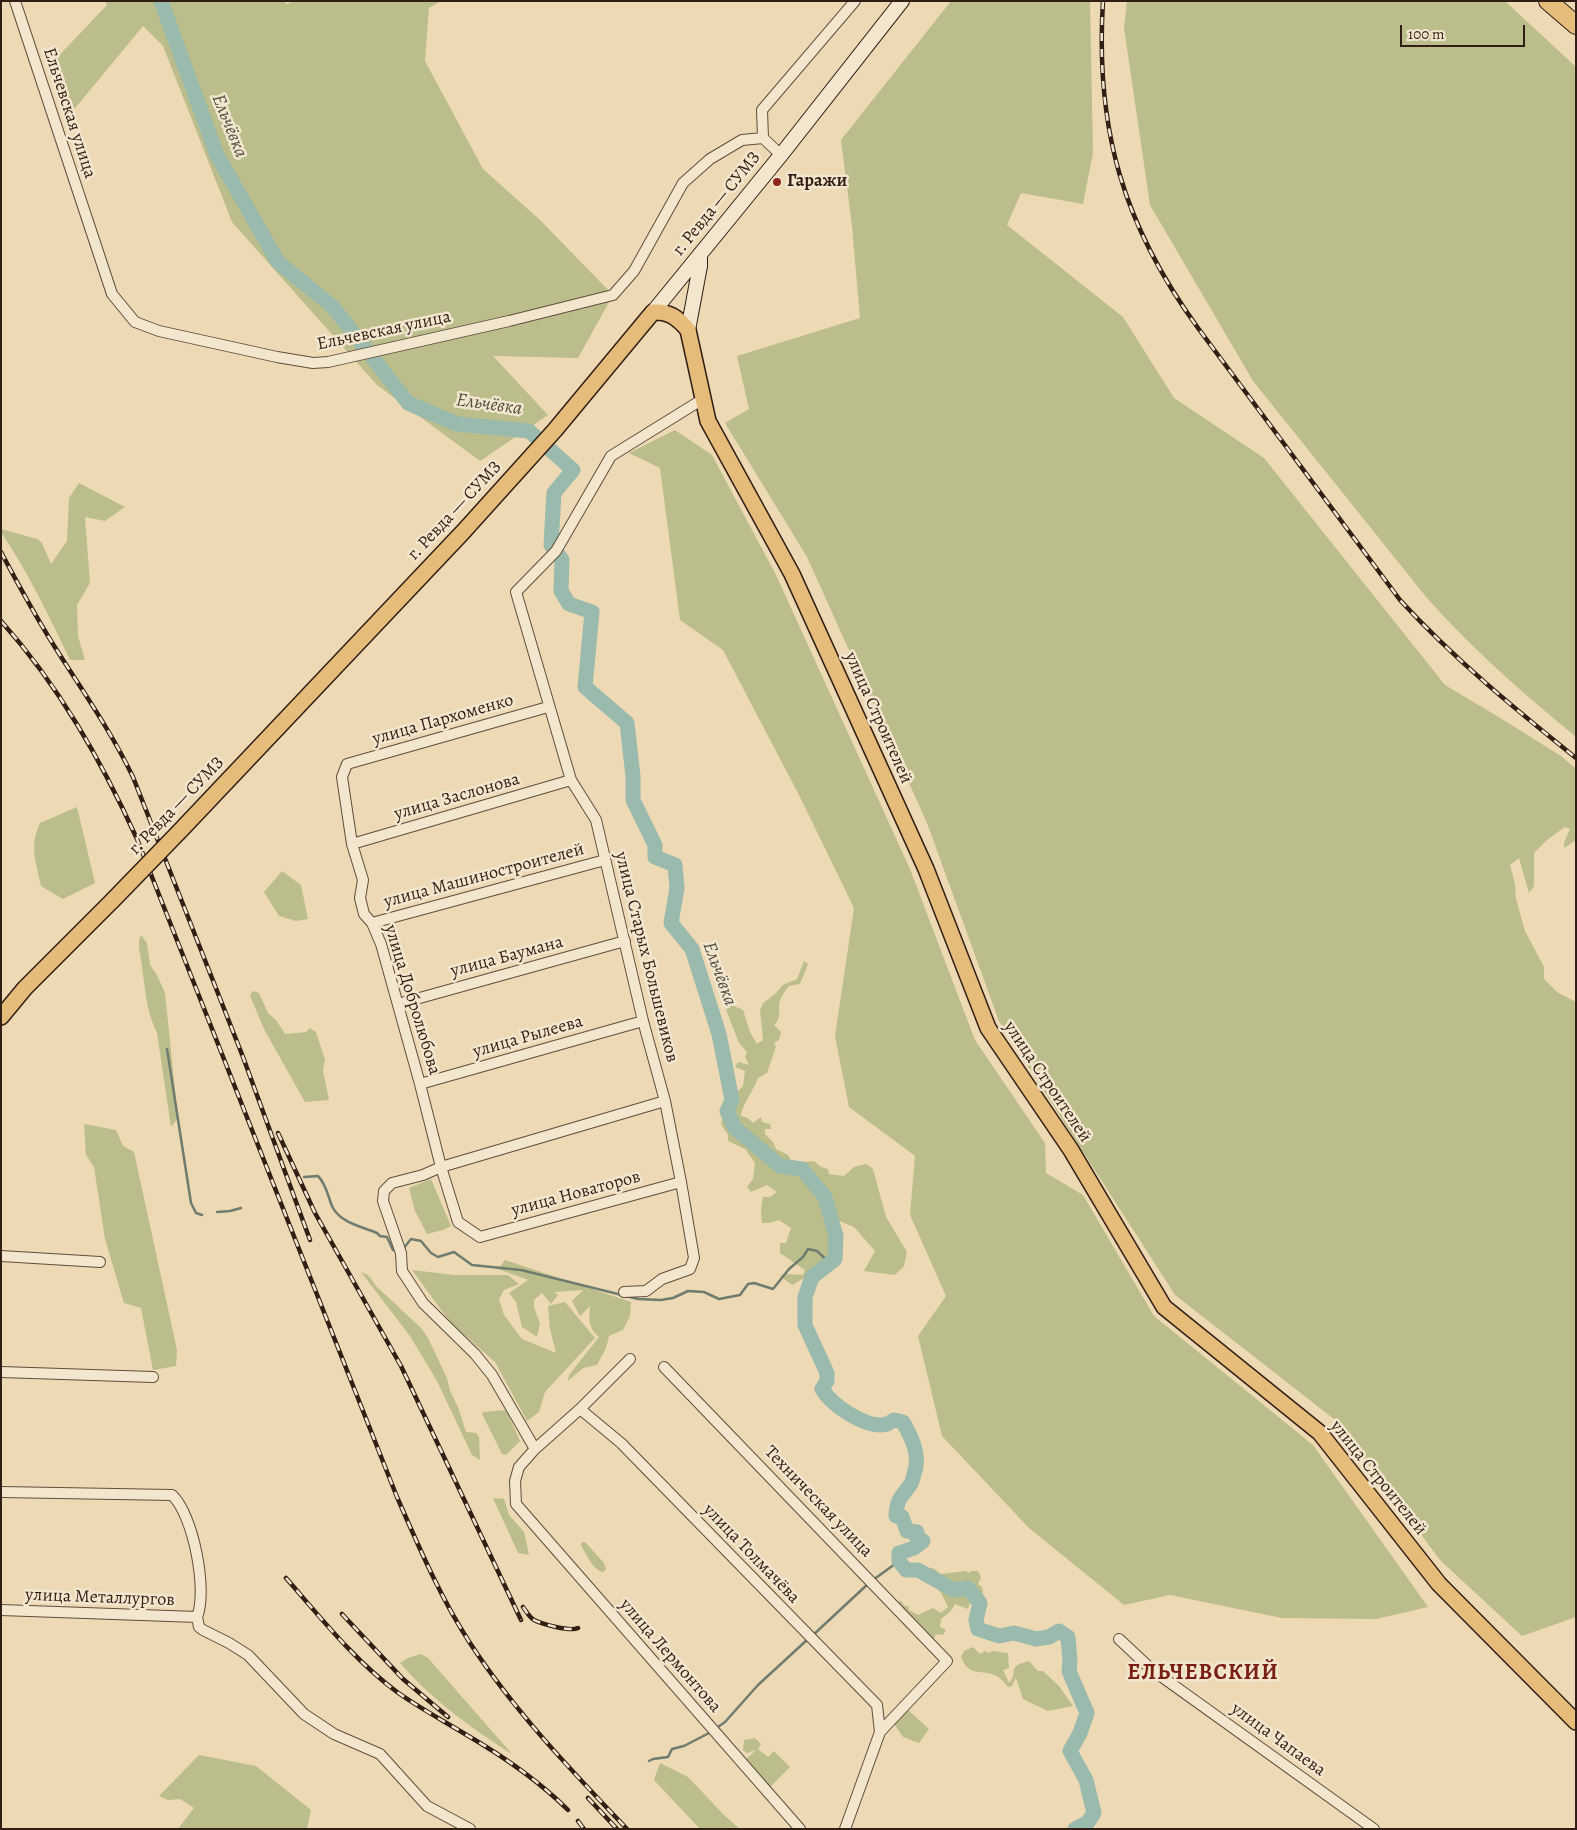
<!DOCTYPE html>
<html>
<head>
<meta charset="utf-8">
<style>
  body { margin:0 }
  #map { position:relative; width:1577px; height:1830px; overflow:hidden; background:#edd9b3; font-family:Alegreya,serif }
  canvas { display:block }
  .frame { position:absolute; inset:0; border:2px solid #311e15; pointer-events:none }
  .scale { position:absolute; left:1400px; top:25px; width:125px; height:22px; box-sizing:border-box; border:2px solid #311e15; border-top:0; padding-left:6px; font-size:15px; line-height:18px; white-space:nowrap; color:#311e15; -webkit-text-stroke:4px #f3e6ce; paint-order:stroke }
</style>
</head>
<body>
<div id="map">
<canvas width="1577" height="1830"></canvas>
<div class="frame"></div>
<div class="scale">100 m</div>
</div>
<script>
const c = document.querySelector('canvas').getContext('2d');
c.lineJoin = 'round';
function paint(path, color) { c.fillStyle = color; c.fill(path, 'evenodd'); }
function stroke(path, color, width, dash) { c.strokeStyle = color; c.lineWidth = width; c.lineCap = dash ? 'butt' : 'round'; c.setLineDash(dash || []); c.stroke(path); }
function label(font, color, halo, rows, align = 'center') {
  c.font = font + ' Alegreya,serif'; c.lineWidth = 5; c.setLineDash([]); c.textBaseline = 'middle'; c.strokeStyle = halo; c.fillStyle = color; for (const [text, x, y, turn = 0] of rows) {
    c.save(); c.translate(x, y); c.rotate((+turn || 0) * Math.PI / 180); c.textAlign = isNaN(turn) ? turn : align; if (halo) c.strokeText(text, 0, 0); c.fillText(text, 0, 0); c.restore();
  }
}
const green = new Path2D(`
  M105,1H284L287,4L294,1H441L429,8L425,61L483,169L540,220L613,295L578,358L493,356L548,415L480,461L377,385L232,222L163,46L143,26L72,112L51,64L107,5Z
  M951,1H1090L1093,153L1083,204L1021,193L1007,225L1123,317L1174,398L1264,458L1445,685L1502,719L1561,756L1576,769V840L1564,848V843L1570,829L1565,827L1547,840L1534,853V886L1529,893L1519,858L1510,865L1515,884L1516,899L1525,931L1544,967V979L1557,992L1576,1002V1617L1522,1636L1440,1560L1334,1419L1175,1295L999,1021L927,823L807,557L725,423L749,409L737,356L860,318L852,226L841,140Z
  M1127,1H1505L1576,67V737C1523,693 1472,649 1427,598L1253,381L1150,205L1124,28Z
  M675,430L712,455L776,575L910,869L975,1040L1045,1143L1046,1173L1083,1195L1154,1316L1313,1445L1428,1607L1376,1619L1282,1618L1170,1595L1124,1605L1029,1528L942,1436L918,1336L946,1296L910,1215L915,1156L849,1107L835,1036L854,908L800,797L723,650L680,620L660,468L629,453Z
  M79,483L125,507L105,521L85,517L90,583L77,605L78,636L85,660H70C49,616 28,572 1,532V529L37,539L42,543L51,564L67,541L69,498Z
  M77,807L95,883L63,899L41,886C36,862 29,846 40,823Z
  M282,871L301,885L308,919L296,921L279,916L264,892Z
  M141,935L147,943L150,965L157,975L165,993L178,1118L171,1127L157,1033C144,1007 145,977 139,949V940Z
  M804,961L808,964L800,984L789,986C785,991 782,995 780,1001C777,1011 783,1017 774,1025L781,1032L779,1040L774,1043L776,1047L767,1073L758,1078C754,1090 741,1107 741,1116L748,1118L753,1123L761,1117L762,1122L770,1124L771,1129H765V1134L773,1142L776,1149L788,1155L792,1162L798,1163L814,1161L821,1167L828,1169L829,1174L844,1176L854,1167L866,1164L873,1169L886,1217L907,1252L904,1266L895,1275L864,1271L875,1251L854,1227L839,1221L842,1233L841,1255L830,1263L792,1285L780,1276L784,1274L803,1275L805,1270L780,1253V1243H786L791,1228L779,1220L770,1223H762L761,1209L763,1197H770L777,1192L767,1185L751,1192L747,1187L753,1179L755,1163L745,1149L728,1141V1135L721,1124L728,1101L743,1086L745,1071L735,1067L738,1062L749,1065L745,1057L747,1052L739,1043L726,1010L732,1005L743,1010L750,1032L757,1044L763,1040L760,1010L763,1003L774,995L783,985L797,979Z
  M253,991L259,993L268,1013L276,1020L285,1034L306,1032L310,1028L316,1032L325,1060L323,1071L329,1100L305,1102L265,1031L250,996Z
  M84,1124L116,1130L123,1146L134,1152L177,1350L176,1366L153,1370L141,1308L124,1303L105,1239L94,1167L86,1155Z
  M431,1179L451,1226L443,1230L427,1234L415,1211L409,1188Z
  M505,1260L631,1302L630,1316L623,1330L609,1336L606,1348L597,1365L583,1368L568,1381L569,1375L599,1337C588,1327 589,1320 590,1306L580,1316L572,1301L583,1290L554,1292L558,1295L551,1304L542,1293L534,1300V1307L540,1324L537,1337L522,1327L516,1302L509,1293L528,1280L498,1269Z
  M412,1270L454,1275H508L519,1284L504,1290L499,1299L504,1315L522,1339L556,1353L550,1329L548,1306L565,1302L595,1338L545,1392L539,1412L527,1421L495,1362L450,1322Z
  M361,1272C369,1274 372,1280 376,1286L421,1328L428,1338L447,1378L450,1391L458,1407L466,1432L476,1433L479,1437L480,1460L472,1455L437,1381L410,1336Z
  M506,1410L520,1441L506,1455L502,1454L482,1414L483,1412Z
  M493,1498L504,1499L509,1515L524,1532L529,1555L518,1553Z
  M582,1542H585L604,1563L606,1569L603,1572C593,1570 586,1554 581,1545Z
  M931,1568H933L941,1574L966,1571L968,1573L972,1571H978L981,1578L978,1584L982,1587L984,1599L983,1604L976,1607L970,1603L968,1609L955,1604L951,1611L941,1619L940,1627L946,1630L943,1635L936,1634L933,1641L897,1602L901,1601L905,1606H908L909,1610L918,1615L933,1608L941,1613L948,1607L941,1593L929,1580L931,1575H935L930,1572Z
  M973,1647L980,1654L985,1651L989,1653L992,1651L1008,1653L1009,1668L1003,1670L1009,1683L1013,1677L1014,1668L1019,1664L1029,1661L1038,1671H1043L1059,1686L1073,1706L1048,1711L1023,1699L1016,1678L1011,1687L1007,1686C990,1661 971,1684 961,1657L964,1651Z
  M421,1654L428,1658L512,1754C472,1729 431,1699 400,1663L408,1658Z
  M906,1708L929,1729L919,1743L903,1737L892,1721Z
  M755,1738L761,1744L758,1749L768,1757L774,1751L790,1767L768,1789L745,1760L756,1750L747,1753L743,1750L744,1740Z
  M199,1755L256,1766L311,1810L307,1829H178L194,1808L180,1799L168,1800L159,1796Z
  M660,1763L688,1777L725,1816L740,1829H700L654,1780Z`);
const stream = new Path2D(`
  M167,1049L191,1203L196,1213L202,1215
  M304,1177L318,1176C327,1185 328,1198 333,1208C341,1223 363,1227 377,1233L380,1236L387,1237L393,1250H396
  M217,1212L230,1211L241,1208
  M403,1249L411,1239L421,1241L431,1253L438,1257L454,1252L472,1265L521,1270L638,1299L661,1300L673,1298L688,1291L704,1292L719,1299L740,1295L748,1284L754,1283L773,1289L789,1269L803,1257L808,1249L817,1251L830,1263
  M873,1580L899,1561
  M812,1636L869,1583
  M715,1729L725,1722L758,1685L808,1639
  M649,1761L653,1759L668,1757L672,1749L684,1746L711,1732`);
const river = new Path2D(`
  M161,1L217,155L278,262L333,307L408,403L457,424L529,431L573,470L554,493L551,545L562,560L561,591L569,604L592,612L585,687L627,723L633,776V800L655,845V857L675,865L677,888L671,923L692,949L719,1034L732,1100L727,1111L735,1128L780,1166L802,1169L825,1197L836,1236L835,1259L812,1277L805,1297V1325L827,1373V1381L822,1389C831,1405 868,1430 887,1424C890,1423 892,1421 894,1420L903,1422C912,1438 921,1456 914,1474C913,1477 912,1483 910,1485C901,1498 897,1498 896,1516L902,1517L907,1531L917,1532L916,1536L923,1541L914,1548L899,1553V1561L906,1570H918L954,1590L968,1588L980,1603L976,1620L978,1629L999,1636L1014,1633L1036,1639L1049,1637L1059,1631L1068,1637L1070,1661L1069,1671L1087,1713L1080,1733L1070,1751L1086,1780L1094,1813L1088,1822L1075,1829`);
const street = new Path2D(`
  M15,1L112,294L135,322L159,331L277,357L313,363L328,362L509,321L613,295L634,271L683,183L710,159L742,140L763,138L781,155
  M763,138L762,110L855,1
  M548,707L347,764L342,777L352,844L363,880L360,898L364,914L372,923L381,944L420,1084L441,1167L458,1222L480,1237L681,1182
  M352,844L571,780
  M372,923L605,860
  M398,1004L625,941
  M420,1084L643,1021
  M1,1256L100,1262
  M624,1292L646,1291L662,1279L690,1269L694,1258L681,1182L665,1101L643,1021L596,820L571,780L516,592L556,551L611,456L703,399
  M630,1359L580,1409L535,1449L519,1467L515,1481L516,1504L800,1829
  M664,1367L947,1661L880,1732L845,1829
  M1,1372L153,1377
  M580,1409L621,1443L877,1705L880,1732
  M535,1449L492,1375L475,1354L423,1303L402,1271L401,1253L383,1201L384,1191L392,1183L423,1175L441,1167L665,1101
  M1,1492L172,1495C193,1514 208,1590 197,1617L1,1610
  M197,1617L199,1627L203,1630L229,1643L248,1655L304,1714L334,1734L380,1754L427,1806L470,1829
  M1119,1639L1151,1669L1374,1829`);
const secondary = new Path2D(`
  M653,312L781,155L902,1
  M688,330L700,266V254`);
const primary = new Path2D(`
  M179,832L463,532L555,430L653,312C669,311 678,318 688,330L708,421L792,574L926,869L988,1028L1071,1150L1164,1307L1320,1433L1439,1584L1576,1722
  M1,1017L25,988L112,901`);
const highway = new Path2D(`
  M1548,1L1576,25`);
const rail = new Path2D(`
  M1103,1C1095,128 1123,225 1198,328L1400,600C1454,659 1514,708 1576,758
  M1,552C19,586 37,619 58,652C84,693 112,733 133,777L243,1057L310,1240
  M1,621C59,686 101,760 137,839L397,1497C419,1547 440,1597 470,1643C515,1712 571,1770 627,1829
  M278,1133L315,1213L401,1366L521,1620
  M286,1578C321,1618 354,1660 397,1692C418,1707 442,1720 465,1734C501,1755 538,1780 568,1810
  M523,1607C526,1611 529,1617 534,1620C542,1624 570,1632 578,1628
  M342,1614L403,1679L448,1717
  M588,1798L617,1829
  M578,1821L584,1829`);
const primaryBridge = new Path2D(`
  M112,901L179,832`);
const markers = [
  [777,182,5,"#8f2418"]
];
const streetNames = [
  ["Ельчевская улица",69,113,72],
  ["г. Ревда — СУМЗ",717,204,-51],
  ["Ельчевская улица",384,331,-12],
  ["г. Ревда — СУМЗ",455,511,-47],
  ["улица Строителей",878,718,66],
  ["улица Пархоменко",443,720,-16],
  ["улица Заслонова",457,797,-16],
  ["г. Ревда — СУМЗ",177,806,-46],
  ["улица Машиностроителей",484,876,-15],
  ["улица Баумана",507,957,-15],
  ["улица Старых Большевиков",646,957,76],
  ["улица Добролюбова",412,1000,73],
  ["улица Рылеева",528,1037,-16],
  ["улица Строителей",1047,1082,56],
  ["улица Новаторов",576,1194,-15],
  ["улица Строителей",1378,1478,51],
  ["Техническая улица",818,1502,46],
  ["улица Толмачёва",751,1554,46],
  ["улица Металлургов",100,1598,2],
  ["улица Лермонтова",670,1656,49],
  ["улица Чапаева",1278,1740,36]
];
const poiNames = [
  ["Гаражи",787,182]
];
const waterNames = [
  ["Ельчёвка",229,126,68],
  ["Ельчёвка",489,405,8],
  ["Ельчёвка",719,974,70]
];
const districtNames = [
  ["ЕЛЬЧЕВСКИЙ",1203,1674]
];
paint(green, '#bbbe8a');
stroke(stream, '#6f7c70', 2.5);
stroke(river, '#99baac', 15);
stroke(street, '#604d3c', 12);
stroke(secondary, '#311e15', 16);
stroke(primary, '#311e15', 18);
stroke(highway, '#311e15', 20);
stroke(street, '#f3e6ce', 10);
stroke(secondary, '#f3e6ce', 14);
stroke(primary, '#e6bc7a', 15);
stroke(highway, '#e6bc7a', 18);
stroke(rail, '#311e15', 4.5);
stroke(rail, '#f3e6ce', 2.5, [8]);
stroke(primaryBridge, '#311e15', 18, []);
stroke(primaryBridge, '#e6bc7a', 15);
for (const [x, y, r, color] of markers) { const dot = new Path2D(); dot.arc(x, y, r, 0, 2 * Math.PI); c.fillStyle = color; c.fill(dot); stroke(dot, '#f3e6ce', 2); }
label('18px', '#311e15', '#f3e6ce', streetNames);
label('bold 18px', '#311e15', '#f3e6ce', poiNames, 'left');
label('italic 19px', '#504d42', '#f3e6ce', waterNames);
c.letterSpacing = '1px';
label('bold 22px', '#7a1f14', '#f3e6ce', districtNames);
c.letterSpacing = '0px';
</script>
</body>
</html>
